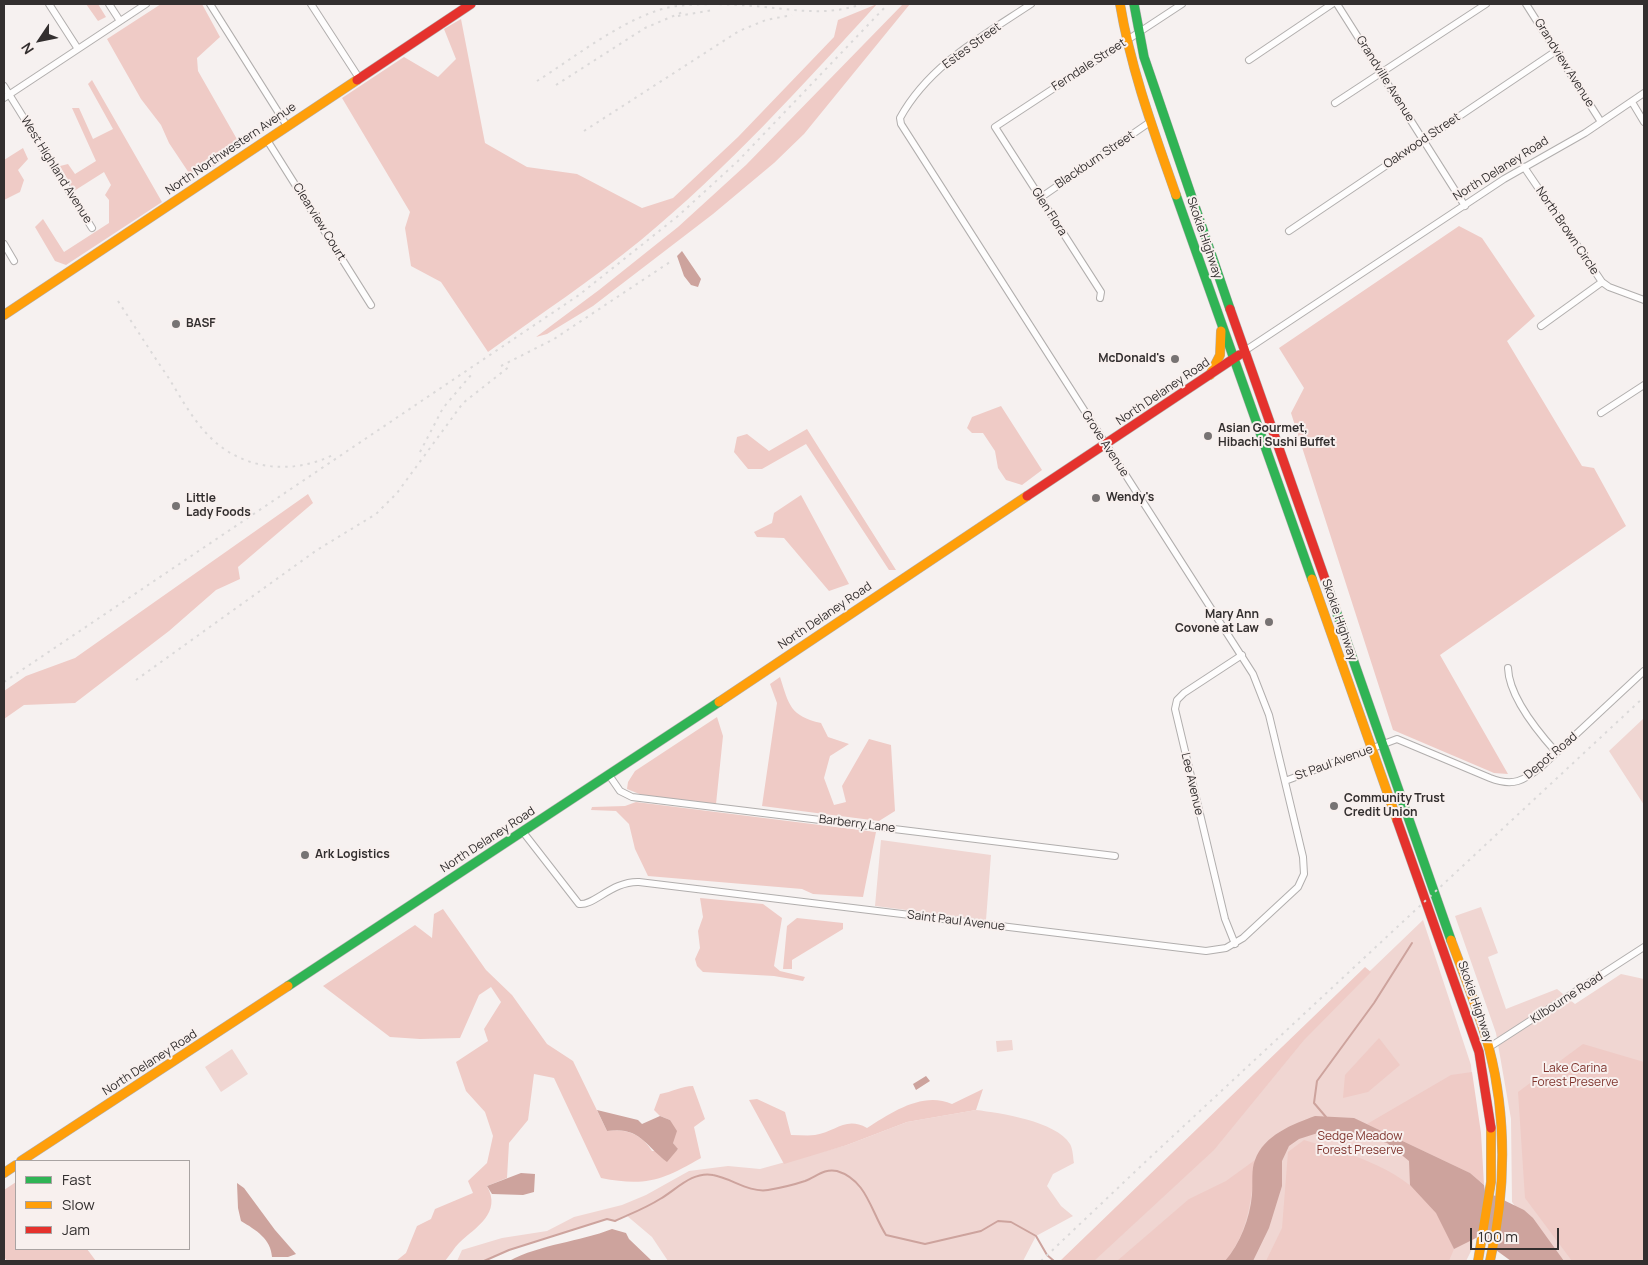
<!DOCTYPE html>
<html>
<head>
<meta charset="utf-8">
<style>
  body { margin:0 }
  #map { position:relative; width:1648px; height:1265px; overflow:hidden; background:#f6f1f0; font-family:Manrope,sans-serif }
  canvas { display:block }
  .frame { position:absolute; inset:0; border:5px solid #332f2f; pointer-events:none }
  .legend { position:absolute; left:15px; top:1160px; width:175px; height:90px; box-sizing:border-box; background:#f8f0ee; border:1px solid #a9a3a2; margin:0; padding:6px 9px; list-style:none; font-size:15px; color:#332f2f }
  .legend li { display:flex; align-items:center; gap:10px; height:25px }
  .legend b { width:25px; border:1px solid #a9a3a2 }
  .north { position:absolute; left:15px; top:15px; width:50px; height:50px; -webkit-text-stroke:4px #f8f0ee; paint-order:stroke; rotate:236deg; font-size:14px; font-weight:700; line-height:20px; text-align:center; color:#332f2f }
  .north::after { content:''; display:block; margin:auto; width:18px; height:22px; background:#332f2f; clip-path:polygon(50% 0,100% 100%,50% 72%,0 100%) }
  .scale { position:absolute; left:1470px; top:1228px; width:89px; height:22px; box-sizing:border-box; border:2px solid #332f2f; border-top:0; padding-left:6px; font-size:15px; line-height:18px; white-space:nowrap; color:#332f2f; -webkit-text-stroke:4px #f8f0ee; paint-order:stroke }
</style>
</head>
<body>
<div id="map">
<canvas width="1648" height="1265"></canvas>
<div class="frame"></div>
<ul class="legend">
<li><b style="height:6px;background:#30b455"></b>Fast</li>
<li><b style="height:6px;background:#ff9f0a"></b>Slow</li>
<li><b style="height:6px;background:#e5322d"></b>Jam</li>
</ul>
<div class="north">N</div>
<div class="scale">100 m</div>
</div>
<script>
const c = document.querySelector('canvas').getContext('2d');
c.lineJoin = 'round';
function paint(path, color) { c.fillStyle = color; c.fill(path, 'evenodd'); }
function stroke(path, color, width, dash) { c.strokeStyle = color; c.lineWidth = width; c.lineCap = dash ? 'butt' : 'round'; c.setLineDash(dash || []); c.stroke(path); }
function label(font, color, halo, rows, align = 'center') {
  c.font = font + ' Manrope,sans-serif'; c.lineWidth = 4; c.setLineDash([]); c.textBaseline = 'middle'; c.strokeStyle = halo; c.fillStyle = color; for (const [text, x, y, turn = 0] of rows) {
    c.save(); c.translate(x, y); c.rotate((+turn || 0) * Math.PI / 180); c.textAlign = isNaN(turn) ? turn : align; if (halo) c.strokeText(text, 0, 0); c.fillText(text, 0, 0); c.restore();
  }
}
const green = new Path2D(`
  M1644,718V805L1609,751Z
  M881,840L991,855L986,920L875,906Z
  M1481,907L1498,953L1488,957L1506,1009L1557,989L1575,1004L1621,974L1644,979V1261H1555L1512,1202L1511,1119L1496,1033L1455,916Z
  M1423,920L1471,1065L1481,1177L1472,1249L1466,1261H1068Z
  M1012,1040L1013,1050L997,1052L996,1041Z
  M232,1049L248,1074L221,1092L205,1067Z
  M976,1110C1000,1113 1056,1121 1070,1144C1073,1149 1073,1158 1074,1163L1053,1174L1047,1186L1061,1206L1073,1216L1036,1236L1023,1261H668L652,1237L626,1215L615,1221L607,1219L509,1250L484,1261H457L462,1250L502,1238L547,1231L574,1217L622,1205L646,1195L689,1171L728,1166L760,1169L847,1145L907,1122Z`);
const forest = new Path2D(`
  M86,4H98L106,17L98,21Z
  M161,4H202L220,37L197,58L198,71L238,141C223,158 214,174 189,173L169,143L161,125L141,99L107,39Z
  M877,4C802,86 727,169 641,240C592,280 539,315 488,352L441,282L411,266L405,228L410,212L342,98L404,57L438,77L456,59L444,29L461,19L485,143L527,167L577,174L642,208L673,198L738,137L834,37L838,20Z
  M903,4H910L804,134L774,163L713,214L593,306L547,334L536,337L599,290L678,227L746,165Z
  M92,80L162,202L66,265L55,261L35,227L43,219L64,252L109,223V200L105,195L111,185L104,172L74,191L60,166L68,164L75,174L96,161L72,108H79L93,139L113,129L88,84Z
  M23,148L28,159L18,170L24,180L20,192L4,200V160Z
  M1459,226L1482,238L1535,316L1507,341L1582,466L1594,468L1626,526L1440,655L1508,774L1494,773L1393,730L1291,413L1304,388L1279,348Z
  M1001,406L1042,470L1022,485L1006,480L998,468L995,451L983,433H972L967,428L972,417Z
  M807,429L896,570H889L806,444L762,469H748L734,452L737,437L747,434L769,451Z
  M308,494L313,503L238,567L240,579L216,590L169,631L75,703L24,705L4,719V691L26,676L75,658Z
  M801,495L849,584L829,591L784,538L757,537L754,532L772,523L774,513Z
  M780,677C789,705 790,716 821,723L828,737L849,744L830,756L824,778L834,805L846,802L842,786L869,739L891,745L895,811L879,821L762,806L777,703L770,684Z
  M717,717L723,736L716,804L642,795L627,789L628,782L635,771Z
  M636,802L876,832L863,897L813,894L802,889L648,876L635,849L629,824L616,811L591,810L592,807L625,806Z
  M700,898L763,904L782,918L774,966L780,971L805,977L803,981L774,976L703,972L697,966L695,959L700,948L698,931L703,917Z
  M443,909L486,970L512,995L547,1044L573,1061L607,1131C625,1128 642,1134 652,1151L678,1150L673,1143L670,1120L660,1116L654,1110L660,1094C672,1092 682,1086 693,1086L705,1119L694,1127L701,1158C663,1180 646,1187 601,1178L554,1078L534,1074L528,1120L509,1143L507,1178L487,1186C502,1213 476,1227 459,1243C454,1248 450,1255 445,1261H396L406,1253L417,1226L431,1219L435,1209L473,1193L468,1181L487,1163L493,1136L485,1112L466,1091L456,1062L488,1041L484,1029L501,1002L491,987L479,995L460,1038L420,1039L390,1037L323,986L415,925L432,938L434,914Z
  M797,918L843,923V929L792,960V969H783L787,926Z
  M1365,967L1371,972L1304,1040L1214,1150L1094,1261L1061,1260Z
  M1379,1038L1400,1065L1368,1092L1343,1098L1345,1075Z
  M1583,1044L1644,1062V1261H1572L1525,1198L1518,1092Z
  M1472,1072L1481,1133L1484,1185L1470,1173L1367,1124L1451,1075Z
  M983,1089L976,1110L907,1122L847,1145L784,1164L749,1100L757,1099L785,1112L791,1135C799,1135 808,1136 815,1135C836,1132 845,1116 867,1128C892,1112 923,1091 952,1104Z
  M1304,1140C1352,1154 1407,1169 1437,1214C1444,1225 1449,1237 1454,1249L1449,1261H1266L1282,1228L1288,1152Z
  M1255,1160C1252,1196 1249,1233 1225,1261H1117L1189,1199L1226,1181Z
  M16,1182V1249H87L96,1261H7L4,1257V1190Z`);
const water = new Path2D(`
  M682,251L701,279L698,287L691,285L684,276L677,256Z
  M926,1076L930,1081L916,1090L913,1084Z
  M597,1110L638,1120L642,1124L660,1116L670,1120L677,1131L673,1143L678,1149L667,1162C645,1145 639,1126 607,1131Z
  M1315,1116L1354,1118L1470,1173L1484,1185L1485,1191L1524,1210L1533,1218L1564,1261H1511L1478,1237L1454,1249L1436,1213L1410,1185L1409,1161L1387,1143L1348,1131H1324L1299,1139L1289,1146L1282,1161V1186L1269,1228L1253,1261H1225C1240,1244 1250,1218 1252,1195C1253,1184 1251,1169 1255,1160C1264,1135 1293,1124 1315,1116Z
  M521,1173L535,1174L534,1192L523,1195L492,1194L487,1186Z
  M237,1183L244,1188L275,1230L296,1254L288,1257H272C271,1239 256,1230 241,1221L238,1208Z
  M612,1229L626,1233L629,1239L652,1261H509C541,1244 579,1242 612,1229Z`);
const stream = new Path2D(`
  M1326,1117L1314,1103L1317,1081L1374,1003L1412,943
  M484,1261L509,1250L607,1219L615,1221C630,1214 646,1208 660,1199C676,1190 692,1171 713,1175C731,1178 749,1193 768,1190C780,1188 793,1185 805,1181C816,1177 824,1168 837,1171C867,1180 871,1212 886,1235L925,1244L981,1231L998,1221L1011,1222L1036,1236L1047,1255L1054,1261`);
const street = new Path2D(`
  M49,4L78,49
  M109,4L120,21
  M210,4L287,126
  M311,4L359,78
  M1337,4L1465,206
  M1526,4L1601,122
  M1249,60L1332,4
  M4,86L92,228
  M4,98L146,4
  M1632,102L1644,122
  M1335,103L1486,4
  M267,140L371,305
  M1524,167L1602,282L1609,287L1644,300
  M1040,198L1150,122
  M1289,231L1556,51
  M4,244L14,261
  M1100,298L1101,292L995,127L1182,4
  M1541,326L1602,282
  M1246,350L1504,179L1585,133L1644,93
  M1601,413L1644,385
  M1508,668C1509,696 1538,732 1556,752
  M609,775L620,791L632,797L1115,856
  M1285,781L1397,739L1490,778C1513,787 1524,781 1542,766L1644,671
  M523,832L579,904C594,906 612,881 639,882L1206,951L1226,948L1243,938L1298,887L1304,874L1303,857L1269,715L1253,674L901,124L900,118C929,65 983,36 1031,4
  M1235,944L1225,919L1175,709L1177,700L1184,693L1242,655
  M1488,1048L1644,947`);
const fast = new Path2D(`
  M1134,4L1144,57L1230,309
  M1176,195L1312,579
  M1326,582L1451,940
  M288,986L719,702`);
const slow = new Path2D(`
  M1120,4C1131,70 1154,132 1176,195
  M4,315L357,80
  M1210,375L1220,355L1221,331
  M1312,579L1397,820
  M719,702L1027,496
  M1451,940C1464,975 1479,1012 1489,1048C1507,1117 1506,1192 1490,1261
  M21,1161L288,986
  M4,1173L16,1165
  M1478,1261L1491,1182V1128`);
const jam = new Path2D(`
  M357,80L471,4
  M1230,309L1326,582
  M1027,496L1239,355
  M1397,820L1479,1052L1491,1128`);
const rail = new Path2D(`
  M678,16L713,10
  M537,81C577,56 631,12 677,6C702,3 729,4 753,6C792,9 825,17 862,4
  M556,85L645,28L685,11
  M584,131L739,31L766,20L792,15
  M118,301C135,327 151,352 168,377C180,396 191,417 207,434C240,470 292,476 335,454
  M501,366L554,339L670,262
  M420,452L443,408L471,375
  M136,680L317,550L376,514L397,493L463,403L510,366
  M4,682L579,295L678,216L738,161L888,4
  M1041,1261L1142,1165L1644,697`);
const markers = [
  [176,324,5,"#777373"],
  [1175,359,5,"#777373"],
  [1208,436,5,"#777373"],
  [1096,498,5,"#777373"],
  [176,506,5,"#777373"],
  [1269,622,5,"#777373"],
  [1334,806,5,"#777373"],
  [305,855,5,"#777373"]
];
const streetNames = [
  ["Estes Street",972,46,-36],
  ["Grandview Avenue",1564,63,58],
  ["Ferndale Street",1089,65,-33],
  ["Grandville Avenue",1385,79,58],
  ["Oakwood Street",1422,141,-34],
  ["North Northwestern Avenue",231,149,-34],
  ["Blackburn Street",1095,160,-34],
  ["North Delaney Road",1501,169,-32],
  ["West Highland Avenue",56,170,58],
  ["Glen Flora",1049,212,57],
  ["Clearview Court",319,222,58],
  ["North Brown Circle",1567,231,56],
  ["Skokie Highway",1204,238,71],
  ["North Delaney Road",1163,392,-34],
  ["Grove Avenue",1105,444,57],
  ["North Delaney Road",825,616,-34],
  ["Skokie Highway",1339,620,71],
  ["Depot Road",1551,756,-40],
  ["St Paul Avenue",1334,763,-20],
  ["Lee Avenue",1192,784,77],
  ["Barberry Lane",857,824,7],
  ["North Delaney Road",488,840,-33],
  ["Saint Paul Avenue",956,921,7],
  ["Kilbourne Road",1567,998,-33],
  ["Skokie Highway",1475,1002,71],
  ["North Delaney Road",150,1063,-33]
];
const poiNames = [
  ["BASF",186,324],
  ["McDonald's",1165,359,"right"],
  ["Asian Gourmet,",1218,429],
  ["Hibachi Sushi Buffet",1218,443],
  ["Wendy's",1106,498],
  ["Little",186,499],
  ["Lady Foods",186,513],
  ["Mary Ann",1259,615,"right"],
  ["Covone at Law",1259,629,"right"],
  ["Community Trust",1344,799],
  ["Credit Union",1344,813],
  ["Ark Logistics",315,855]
];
const parkNames = [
  ["Lake Carina",1575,1069],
  ["Forest Preserve",1575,1083],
  ["Sedge Meadow",1360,1137],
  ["Forest Preserve",1360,1151]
];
paint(green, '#f0d6d2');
paint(forest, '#efcbc6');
paint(water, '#cda39d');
stroke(stream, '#cda39d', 2);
stroke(street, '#b1aead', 8);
stroke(fast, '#b1aead', 10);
stroke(slow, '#b1aead', 10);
stroke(jam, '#b1aead', 10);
stroke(street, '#fefdfd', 6);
stroke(fast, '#30b455', 9);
stroke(slow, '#ff9f0a', 9);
stroke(jam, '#e5322d', 9);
stroke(rail, '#dbd9d9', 2, [2.5, 5]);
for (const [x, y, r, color] of markers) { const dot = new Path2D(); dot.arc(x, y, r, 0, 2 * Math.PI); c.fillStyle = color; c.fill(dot); stroke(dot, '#f8f0ee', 2); }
label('12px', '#332f2f', '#f8f0ee', streetNames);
label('bold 12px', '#332f2f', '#f8f0ee', poiNames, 'left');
label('12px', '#7f352e', '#f8f0ee', parkNames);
</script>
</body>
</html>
